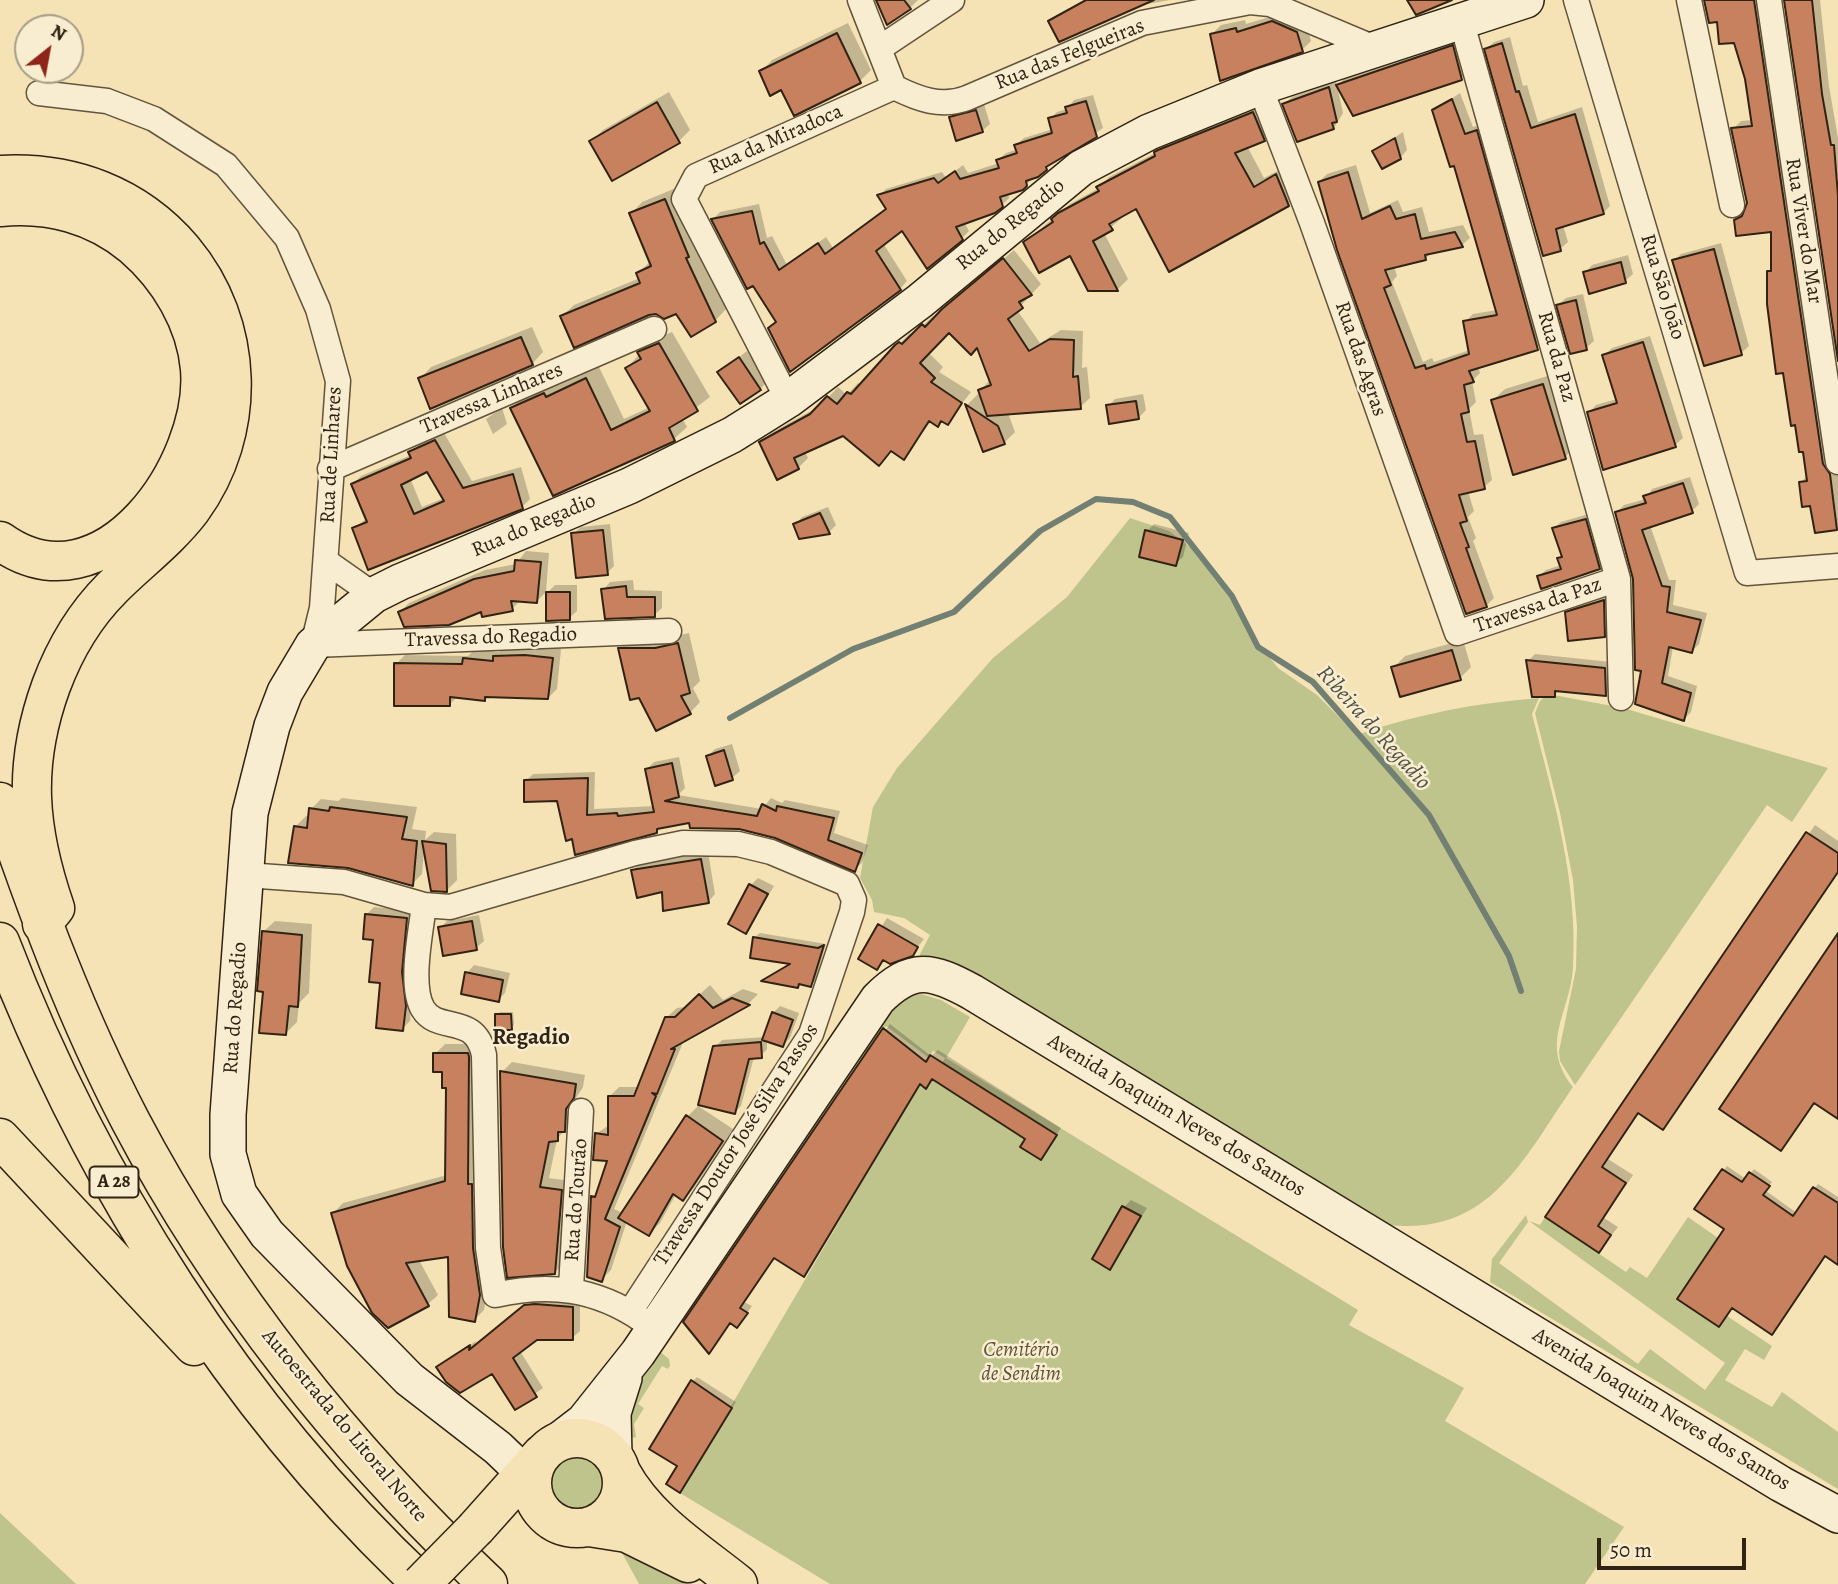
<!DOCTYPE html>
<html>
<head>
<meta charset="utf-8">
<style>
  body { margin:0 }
  #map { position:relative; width:1838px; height:1584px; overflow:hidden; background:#f5e3b6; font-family:Alegreya,serif }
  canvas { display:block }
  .north { position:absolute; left:14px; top:14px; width:70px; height:70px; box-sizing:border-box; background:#f8edd0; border:2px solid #a89c85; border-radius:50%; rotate:31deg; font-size:19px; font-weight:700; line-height:28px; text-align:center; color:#312314 }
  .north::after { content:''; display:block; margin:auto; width:24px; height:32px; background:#8f2418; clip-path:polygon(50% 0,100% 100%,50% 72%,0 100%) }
  .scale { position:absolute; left:1597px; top:1538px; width:149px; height:32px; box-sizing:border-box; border:4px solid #312314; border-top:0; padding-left:9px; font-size:21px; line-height:24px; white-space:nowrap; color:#312314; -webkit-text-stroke:5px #f8edd0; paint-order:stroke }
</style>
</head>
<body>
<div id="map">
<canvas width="1838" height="1584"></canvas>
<div class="north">N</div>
<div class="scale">50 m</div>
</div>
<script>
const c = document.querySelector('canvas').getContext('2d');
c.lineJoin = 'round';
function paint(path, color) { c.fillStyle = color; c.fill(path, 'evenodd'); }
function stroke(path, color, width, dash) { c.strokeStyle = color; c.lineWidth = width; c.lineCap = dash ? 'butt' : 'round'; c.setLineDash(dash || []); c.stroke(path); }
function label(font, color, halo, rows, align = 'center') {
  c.font = font + ' Alegreya,serif'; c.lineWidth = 5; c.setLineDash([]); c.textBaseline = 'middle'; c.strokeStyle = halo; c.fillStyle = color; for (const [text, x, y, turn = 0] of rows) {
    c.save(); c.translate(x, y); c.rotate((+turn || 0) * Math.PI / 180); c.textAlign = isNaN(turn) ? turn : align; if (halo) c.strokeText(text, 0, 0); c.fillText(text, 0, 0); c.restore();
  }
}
const green = new Path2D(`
  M1130,518L1169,531L1201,555L1223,584L1251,634L1278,668L1317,695L1357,735C1417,714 1476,703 1539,698L1532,714C1553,797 1578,880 1573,966C1571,1013 1538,1043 1573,1087C1523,1159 1490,1236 1388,1225L918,958L930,935L904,918L874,912L872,900L860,878L873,807L897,768L993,658L1067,597Z
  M1548,694L1623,708L1828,768L1792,822L1767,805L1575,1085L1560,1061L1559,1051L1576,969L1577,927L1573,880L1560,813L1535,713L1540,701Z
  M921,994L941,1000L970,1017L946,1058L1358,1310L1349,1325L1464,1388L1445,1421L1624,1527L1585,1584H830L680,1493L915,1092L863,1051C876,1028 890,994 921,994ZM886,1026L929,1058L933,1051L945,1058L926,1089L870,1045Z
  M1526,1215L1528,1222L1499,1263L1638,1364L1650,1349L1705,1390L1725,1363L1529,1221L1540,1225L1545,1217L1626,1272L1630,1267L1647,1278L1688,1217L1718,1238L1677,1299L1718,1327L1727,1316L1772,1346L1764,1360L1745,1349L1725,1380L1772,1407L1782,1392L1838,1432V1489L1490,1282L1492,1259Z
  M658,1350L669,1359L670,1366L668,1369L662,1366L638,1404L644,1408L634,1424L636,1437L632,1438C623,1403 640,1378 658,1350Z
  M548 1483a28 28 0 1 1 56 0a28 28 0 1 1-56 0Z
  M0,1513L76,1584H0Z
  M615,1540L693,1584H639Z`);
const shadow = new Path2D(`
  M878,0H918L910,8Z
  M1084,0H1170L1050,21Z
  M1706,0H1762L1838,466V528L1816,531L1812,504L1801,482L1808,475L1769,272L1773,268L1772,230L1736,220L1748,203L1733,129L1741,121L1753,120L1747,79L1735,41Z
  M1786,0H1820L1829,86L1838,138V349Z
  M1283,13L1306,23L1311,41L1302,50L1212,34L1221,25L1245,20L1246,24Z
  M848,23L871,70L860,81L782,88L761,72L772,60Z
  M1461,37L1470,69L1461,78L1338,85L1347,76Z
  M1510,37L1523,86L1527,85L1538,122L1582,107L1610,206L1603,213L1563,225L1568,242L1560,249L1486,49L1494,42Z
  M1336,81L1343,113L1334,128L1284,104L1292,97Z
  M669,92L690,130L679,141H592L603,130Z
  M1460,93L1473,127L1484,124L1545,340L1537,348L1478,366L1480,373L1472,381L1476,402L1469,409L1474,435L1483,434L1492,480L1484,487L1468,491L1474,511L1468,517L1476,538L1473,541L1494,598L1486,606L1319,182L1327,174L1356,165L1370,213L1398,200L1403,212L1422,207L1429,232L1463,225L1470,238L1462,245L1432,252L1426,258L1394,266L1397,276L1392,282L1423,362L1432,358L1434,362L1470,350L1465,322L1473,314L1497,310L1455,164L1434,111Z
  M1093,95L1103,128L1053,161L1022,188L1008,193L1009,198L1002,205L964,222L969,231L962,238L902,229L883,243L907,281L900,289L777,321L713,219L720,212L759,204L767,238L772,236L787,265L826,237L833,248L887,208L879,196L886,189L942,172L946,178L963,165L968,173L999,163L998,160L1006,153L1018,149L1016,145L1024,138L1053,129L1050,119L1057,112L1067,109L1074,100Z
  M1263,102L1274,129L1264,139L1247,146L1264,178L1287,166L1299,194L1288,204L1169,269L1137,207L1121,216L1122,218L1104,233L1128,279L1118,289H1089L1071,254L1025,242L1070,204L1099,188L1109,177L1157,152L1166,142Z
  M984,104L990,124L982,131L951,117L958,110Z
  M1403,132L1407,150L1400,158L1374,151Z
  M676,188L697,247L726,309L715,321L677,312L562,316L574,305L640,278L638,273L651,261L631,214L642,202Z
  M1721,243L1749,346L1741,353L1674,261L1681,254Z
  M1014,250L1041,284L1017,310L1040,343L1061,330L1083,331L1082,368L1087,367L1090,398L1080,407L1008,413L1015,432L1004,443L984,450L967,405L978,394L982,397L980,391L989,381L978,345L949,330L928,352L943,367L939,372L971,392L947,423L942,420L938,424L932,420L904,457L892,449L879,463L843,434L805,451L808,458L798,468L761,442L771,433L820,406L838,387L847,395L858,383L861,385L907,336L910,333L912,336L933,316L936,318Z
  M1628,255L1633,274L1625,281L1585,273L1592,265Z
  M1583,294L1594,341L1586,348L1558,305L1566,298Z
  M532,327L543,352L532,364L420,379L431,367Z
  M672,332L710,397L682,418L687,427L674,439L554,494L512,408L524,395L557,381L559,385L599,367L624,419L650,407L627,368L652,340Z
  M1650,336L1683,438L1675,445L1589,413L1596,405L1617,399L1604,356L1612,348Z
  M747,351L767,382L760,389L720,372Z
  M1554,374L1576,446L1565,457L1493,400L1505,389Z
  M1143,394L1146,410L1139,417L1108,406L1115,399Z
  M502,408L507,424L493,434L486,419Z
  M444,433L472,481L521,467L530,499L522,507L354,529L367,518L353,484L361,476L411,455L418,444ZM428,469L444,498L422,507L410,478Z
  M1690,477L1699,504L1692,511L1650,525L1669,580H1676L1673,605L1707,613L1699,644L1692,651L1673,647L1668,676L1697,686L1691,712L1684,719L1643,669L1634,575L1617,512L1624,505L1646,499L1652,489Z
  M828,507L836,525L829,532L800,537L795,525L802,517Z
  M1592,513L1606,561L1599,568L1539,576L1546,570L1561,565L1559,558L1563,554L1554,528L1561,522Z
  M610,524L614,566L607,573L573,534L581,527Z
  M1154,524L1189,533L1183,557L1175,564L1147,531Z
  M526,551L549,553L546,592L537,601L521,600L512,609L400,612L409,603L485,570L516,564Z
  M633,580L634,590L662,591V608L654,615L603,590L610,582Z
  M555,585H577V611L569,618L548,592Z
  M1610,594L1611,628L1604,636L1567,613L1574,606Z
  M689,633L700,681L693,688L700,702L690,713L620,648L630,638H667Z
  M1463,640L1471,667L1460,678L1393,668L1405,656Z
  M504,648L561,649L557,689L548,698L488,695L484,699L458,696L449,705L396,664L405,655L468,656L474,650L499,652Z
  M1535,654L1611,662L1612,688L1605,694L1560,690L1554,695L1528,661Z
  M732,744L740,771L732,778L708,756L715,749Z
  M679,757L685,788L678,795L762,809L771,798L782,803L785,800L840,811L834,833L868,845L862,863L854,870L777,837L742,828L691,821L661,827L657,832L573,837L559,799L526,781L533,774L595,772L594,809L654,806L646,770L654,762Z
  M342,798L417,807L412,829L426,831L425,840L434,832L456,834L457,880L447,890L424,851L422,874L412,884L296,826L306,816L310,817L311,809L321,799L338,801Z
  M1815,825L1838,841V873L1670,1120L1663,1127L1640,1112L1608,1159L1633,1175L1604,1218L1618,1227L1599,1251L1548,1217Z
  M708,852L715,894L708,902L663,890L633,870L640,863Z
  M758,878L774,886L746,932L751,885Z
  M374,907L414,911L412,997L410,1021L402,1029L382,981L366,915Z
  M479,915L484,941L476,948L440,928L447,921Z
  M887,918L924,939L912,954L884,960L877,968L861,958Z
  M275,921L312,924L309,993L299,1003L297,1022L285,1034L265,990L263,932Z
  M760,933L826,944L815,981L810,985L801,983L797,987L765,980L792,963L755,937Z
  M474,965L510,973L505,993L498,1000L467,973Z
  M710,985L723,1000L743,989L758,994L749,1003L684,1040L614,1209L623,1213L687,1117L698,1106L733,1129L694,1188L683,1199L676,1194L660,1223L649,1234L627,1221L611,1270L601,1280L593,1197L599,1191L609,1160L596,1134L609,1125V1097L619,1087H640L666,1018L677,1008L686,1007Z
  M780,1006L799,1013L790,1038L783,1045L767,1040V1049L761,1056L754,1057L741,1106L735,1112L715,1047L722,1040L765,1037L773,1013Z
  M500,1012H513L514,1025L511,1028L496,1015Z
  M890,1024L931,1056L938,1050L1061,1128L1041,1158L1027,1139L933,1078L926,1087L921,1083L810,1269L804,1274L775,1256L744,1302L752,1306L742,1320L731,1322L709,1351L685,1322Z
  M445,1044H477L489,1284L484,1310L474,1320L450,1255L419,1260L438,1295L428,1304L333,1213L343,1203L447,1175L448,1086L435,1054Z
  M512,1062L585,1075L583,1087L576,1098L574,1120L557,1139L549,1178L571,1181L564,1263L554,1273L502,1072Z
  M1727,1166L1746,1179L1754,1169L1772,1182L1766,1191L1797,1213L1818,1184L1838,1197V1263L1826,1254L1726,1229L1697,1209Z
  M1131,1200L1147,1208L1109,1268L1124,1207Z
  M580,1300V1331L572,1338H536L520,1351L543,1388L515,1408L492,1371L438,1367L476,1341L475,1346L533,1301Z
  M697,1377L736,1402L679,1491L680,1465L692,1382Z`);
const stream = new Path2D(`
  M730,718L853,649L954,612L1040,531L1096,499L1133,502L1170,517L1232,596L1258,647L1313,682L1429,815L1509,956L1521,991`);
const building = new Path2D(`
  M876,0H904L911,9L887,25Z
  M1086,0H1154L1059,42L1048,21Z
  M1407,0H1452L1416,15Z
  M1704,0H1754L1823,464L1830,474L1837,530L1815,533L1810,506L1802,507L1799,482L1807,481L1803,452H1799L1795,425L1791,426L1783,373L1776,374L1767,304V271H1771V232L1736,236L1734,220L1742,216L1747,203L1731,128L1752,126L1745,79L1734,43L1719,44L1717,22L1709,23Z
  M1784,0H1812L1822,94L1831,145H1834L1838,196V361Z
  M1272,21L1297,32L1303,52L1220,81L1210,34L1236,28L1237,32Z
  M837,33L861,83L794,116L781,90L770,96L759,71Z
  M1502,43L1516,92L1519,91L1531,128L1575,114L1604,214L1556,229L1561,251L1543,256L1484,49Z
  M1453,45L1462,80L1353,116L1336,85Z
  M1329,87L1337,122L1332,123L1334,129L1297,142L1282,104Z
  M1452,99L1465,134L1477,130L1538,350L1469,371L1474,382L1464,385L1469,412L1461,414L1467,442L1475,441L1485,489L1459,495L1467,521L1460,523L1469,547L1466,548L1487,607L1466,614L1337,250L1318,182L1348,172L1362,219L1390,206L1396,219L1415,214L1421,239L1455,232L1463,247L1425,255L1426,260L1385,270L1391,285L1384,288L1415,368L1425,365L1426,369L1469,354L1463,321L1497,315L1454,166L1450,167L1432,110Z
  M1086,101L1097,137L1046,167L1047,170L1038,177L1026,181L1027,186L1023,190L1000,197L1003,207L995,213L956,227L963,240L927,269L902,231L876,251L901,290L790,372L768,328L776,322L753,286L747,289L711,219L752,211L760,244L764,242L779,270L818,243L825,254L886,209L877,195L934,178L938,183L955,171L960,179L999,168L996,160L1017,153L1014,145L1052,133L1048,118L1067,113L1065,107Z
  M657,102L680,143L612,181L589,141Z
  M976,110L983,132L956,141L949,117Z
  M1253,112L1265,141L1235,153L1254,187L1276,174L1289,206L1169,272L1136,209L1109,224L1113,230L1093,241L1118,291H1088L1070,256L1039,273L1023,242L1053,222L1051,219L1058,213L1099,191L1096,187L1155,156L1154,152L1158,150Z
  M1395,138L1401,159L1382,169L1372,151Z
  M665,199L689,257L686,258L716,322L691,337L676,314L664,319L656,314L649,315L574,348L560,316L640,283L636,273L651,266L629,213Z
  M1714,249L1742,355L1704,366L1672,260Z
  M1003,258L1032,295L1019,302L1023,308L1008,319L1029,351L1050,339L1074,340L1073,377L1078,376L1081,409L987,416L978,390L991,385L977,348L971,355L949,333L920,363L935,378L931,382L962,403L948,425L941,421L938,427L929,421L904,460L891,451L879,466L843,436L794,458L799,469L777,480L759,442L810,414L827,396L837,404L847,392L851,394L895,345L899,342L902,344L922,324L925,327L942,309Z
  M1621,262L1626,283L1589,294L1583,272Z
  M1576,300L1587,350L1570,354L1556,305Z
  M521,337L533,365L430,409L418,378Z
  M1643,342L1676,447L1603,470L1587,412L1617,403L1602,355Z
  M659,343L698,411L669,428L675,441L553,496L510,408L544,393L546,397L586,378L611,430L650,411L625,368L641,359L637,352Z
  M739,357L761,390L740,404L717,372Z
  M1543,384L1566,459L1513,475L1491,400Z
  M1136,401L1139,419L1109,424L1106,405Z
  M965,404L998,426L1005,444L983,452Z
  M435,440L463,488L513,474L523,509L368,570L352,528L367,522L351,484L411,458L408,452ZM427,472L444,501L414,514L401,485Z
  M1683,483L1693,513L1642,530L1662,586L1670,587L1667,612L1701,620L1692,653L1669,647L1662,683L1691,693L1684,721L1635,704L1641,671L1635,670L1633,579L1615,512L1646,503L1643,496Z
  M820,513L830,534L799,539L793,524Z
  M1586,519L1600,569L1541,589L1537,576L1561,569L1557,558L1562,557L1552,528Z
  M603,530L608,575L576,578L571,533Z
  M1145,530L1183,540L1176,566L1139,557Z
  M515,560L541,562L537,603L511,601L513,611L482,617L481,612L449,625L404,627L398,612L474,579L514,571Z
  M626,586L627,597H655V617L605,619L601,589Z
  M546,592H570V620L546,621Z
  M1604,600L1605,637L1568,641L1565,612Z
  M678,643L690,693L681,696L691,714L656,731L639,698L630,700L618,648H655Z
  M1452,650L1461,680L1400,697L1391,667Z
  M525,655L553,658L548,699L485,697V701L450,697V706H394V663L462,664L463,658L493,661V656Z
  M1526,660L1605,668L1606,696L1555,691V697H1532Z
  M724,750L733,780L715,786L706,756Z
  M672,763L679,797L665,801L757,816L762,804L776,811L777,806L834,818L828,840L862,853L855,872L775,838L739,829L690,828L689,823L657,829V833L575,855L572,839L566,841L557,801L524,802V780L588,778L587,815L617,813L618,816L654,812L645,769Z
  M330,807L407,817L402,839L417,841L413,886L348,868L288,863L294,826L307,828L309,808L329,811Z
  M1806,832L1838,853V872L1663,1130L1638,1113L1602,1167L1626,1183L1598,1226L1611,1235L1599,1253L1545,1217Z
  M422,841L446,844L447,892L431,891Z
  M701,859L709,903L663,911L662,892L637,898L631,870Z
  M749,884L768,894L746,934L728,924Z
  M365,914L407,918L402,972L406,1006L403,1031L376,1028L380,983L369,982L373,940L363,939Z
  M472,921L477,950L443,956L438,927Z
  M878,924L918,947L913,956L890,964L883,960L877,970L858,959Z
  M262,931L302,935L298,1007L289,1006L286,1035L259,1033L263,992L257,991Z
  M1838,933V1119L1814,1103L1781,1151L1719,1109Z
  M753,937L818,948L824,945L811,987L799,984L798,988L761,981L790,964L750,958Z
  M465,972L503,980L499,1002L461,994Z
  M699,994L713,1008L732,998L750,1005L671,1049H675L657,1094L652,1093L656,1096L605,1219L620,1227L602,1282L587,1277L591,1196L595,1197L607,1161L593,1160L595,1133L608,1135V1096H634L665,1017H675Z
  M772,1012L793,1020L783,1047L762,1040Z
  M495,1014H511L512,1030H495Z
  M883,1028L926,1062L930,1055L1057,1135L1041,1160L1020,1147L1025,1139L932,1079L926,1089L920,1084L804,1277L774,1258L740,1308L748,1313L737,1328L730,1323L709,1354L683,1322Z
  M761,1042L762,1058L749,1059L735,1114L698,1105L713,1046Z
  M433,1053H468L469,1057L468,1184H472L473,1248L480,1295L475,1322L449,1317L448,1257L406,1263L429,1306L388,1328L372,1313L347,1266L331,1213L445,1181L446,1088H442V1072H433Z
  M500,1071L576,1084L574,1098L566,1109L565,1132H558V1141L549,1142L540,1187L562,1190L555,1274L507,1278L503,1247Z
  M686,1115L723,1141L683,1201L673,1194L649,1236L618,1218Z
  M1722,1169L1742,1182L1749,1172L1770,1186L1763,1195L1793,1216L1813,1187L1838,1203V1265L1825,1256L1772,1335L1732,1308L1719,1327L1677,1299L1724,1229L1694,1209Z
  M1122,1206L1141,1216L1110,1270L1092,1259Z
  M535,1304L573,1307V1340H537L513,1358L537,1397L515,1410L492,1374L460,1393L446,1382L436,1367L470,1345L469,1350L524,1305Z
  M691,1380L732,1408L680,1493L666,1484L677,1466L649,1449Z`);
const street = new Path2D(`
  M860,0L894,87C918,99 941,108 967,98L1142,23L1250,2L1270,4L1377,49
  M1576,0L1747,573L1838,566
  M1689,0L1732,205
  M1769,0L1838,462
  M1461,20L1618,579L1621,698
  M880,48L952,0
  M1260,87L1312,223L1457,633L1618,579
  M39,93L107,101L154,119L226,165L287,238L318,309L338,381L322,608L313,645L669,631
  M788,400L684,199L696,176L894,87
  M330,469L654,329
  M327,562L374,595
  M246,875L344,882L424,905L450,907L635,853L683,843L738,844L771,852L847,884L854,900L852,912L811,1034L630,1312
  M424,905C421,931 409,986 423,1009C438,1034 475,1012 484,1055L488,1248L495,1295C549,1283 595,1288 642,1320
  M571,1288L581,1111`);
const secondary = new Path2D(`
  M558,1441L584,1421L638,1353L878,999C912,965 932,970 972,992L1781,1484L1838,1515
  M614,1456L613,1413L624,1378
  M523,1472L498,1448L409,1379L267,1234L239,1194L228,1154V1115L250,813L272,726L285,692L313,645L374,595L400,582L629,486L732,435L788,400L920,301L1081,168L1149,132L1260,87L1526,0`);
const primary = new Path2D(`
  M532 1483a45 45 0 1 1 90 0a45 45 0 1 1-90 0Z
  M621,1472C647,1520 697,1551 738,1584
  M589,1527L627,1533L688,1563
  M476,1528L542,1454`);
const highway = new Path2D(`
  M0,175C71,171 136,195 183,250C245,324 248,432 191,510C169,539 138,562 112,588C85,615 64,651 51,686C22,766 28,829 55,908L42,924
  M0,207C49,202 96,215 133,246C169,277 196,322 200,369C208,463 104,616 0,541
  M0,802C37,911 77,1018 130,1120C221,1293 346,1450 488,1584
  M0,942C91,1179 236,1409 422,1584
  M0,1138L194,1346`);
const primaryBridge = new Path2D(`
  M421,1584L476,1528`);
const shields = [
  [114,1182,49]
];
const shieldNames = [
  ["A 28",114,1182]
];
const streetNames = [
  ["Rua das Felgueiras",1070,55,-22],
  ["Rua da Miradoca",776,140,-24],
  ["Rua do Regadio",1011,225,-39],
  ["Rua Viver do Mar",1803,231,81],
  ["Rua São João",1662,287,73],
  ["Rua da Paz",1556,357,74],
  ["Rua das Agras",1360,359,71],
  ["Travessa Linhares",492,399,-23],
  ["Rua de Linhares",332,455,-87],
  ["Rua do Regadio",534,526,-23],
  ["Travessa da Paz",1538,606,-19],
  ["Travessa do Regadio",491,638,-2],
  ["Rua do Regadio",236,1008,-86],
  ["Avenida Joaquim Neves dos Santos",1176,1116,31],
  ["Travessa Doutor José Silva Passos",737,1145,-57],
  ["Rua do Tourão",577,1200,-86],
  ["Avenida Joaquim Neves dos Santos",1661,1410,31],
  ["Autoestrada do Litoral Norte",344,1426,50]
];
const parkNames = [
  ["Cemitério",1021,1351],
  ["de Sendim",1021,1375]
];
const waterNames = [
  ["Ribeira do Regadio",1373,728,48]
];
const neighbourhoodNames = [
  ["Regadio",531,1038]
];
paint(green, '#bfc38c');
paint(shadow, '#0003');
stroke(stream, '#727f73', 6);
paint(building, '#c8815e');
stroke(building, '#312314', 2);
stroke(street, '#62533c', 27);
stroke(secondary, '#312314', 38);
stroke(primary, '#312314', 41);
stroke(highway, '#312314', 41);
stroke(street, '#f8edd0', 24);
stroke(secondary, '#f8edd0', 35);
stroke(primary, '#f5e3b6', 38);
stroke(highway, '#f5e3b6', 38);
stroke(primaryBridge, '#312314', 41, []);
stroke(primaryBridge, '#f5e3b6', 38);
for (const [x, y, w] of shields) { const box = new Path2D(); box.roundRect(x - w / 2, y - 15.5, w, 31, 5); c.fillStyle = '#f8edd0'; c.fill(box); stroke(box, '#312314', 2); }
label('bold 19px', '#312314', null, shieldNames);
label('21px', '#312314', '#f8edd0', streetNames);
label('italic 21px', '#5c5338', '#f8edd0', parkNames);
label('italic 23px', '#515143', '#f8edd0', waterNames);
label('bold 23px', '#312314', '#f8edd0', neighbourhoodNames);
</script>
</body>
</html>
